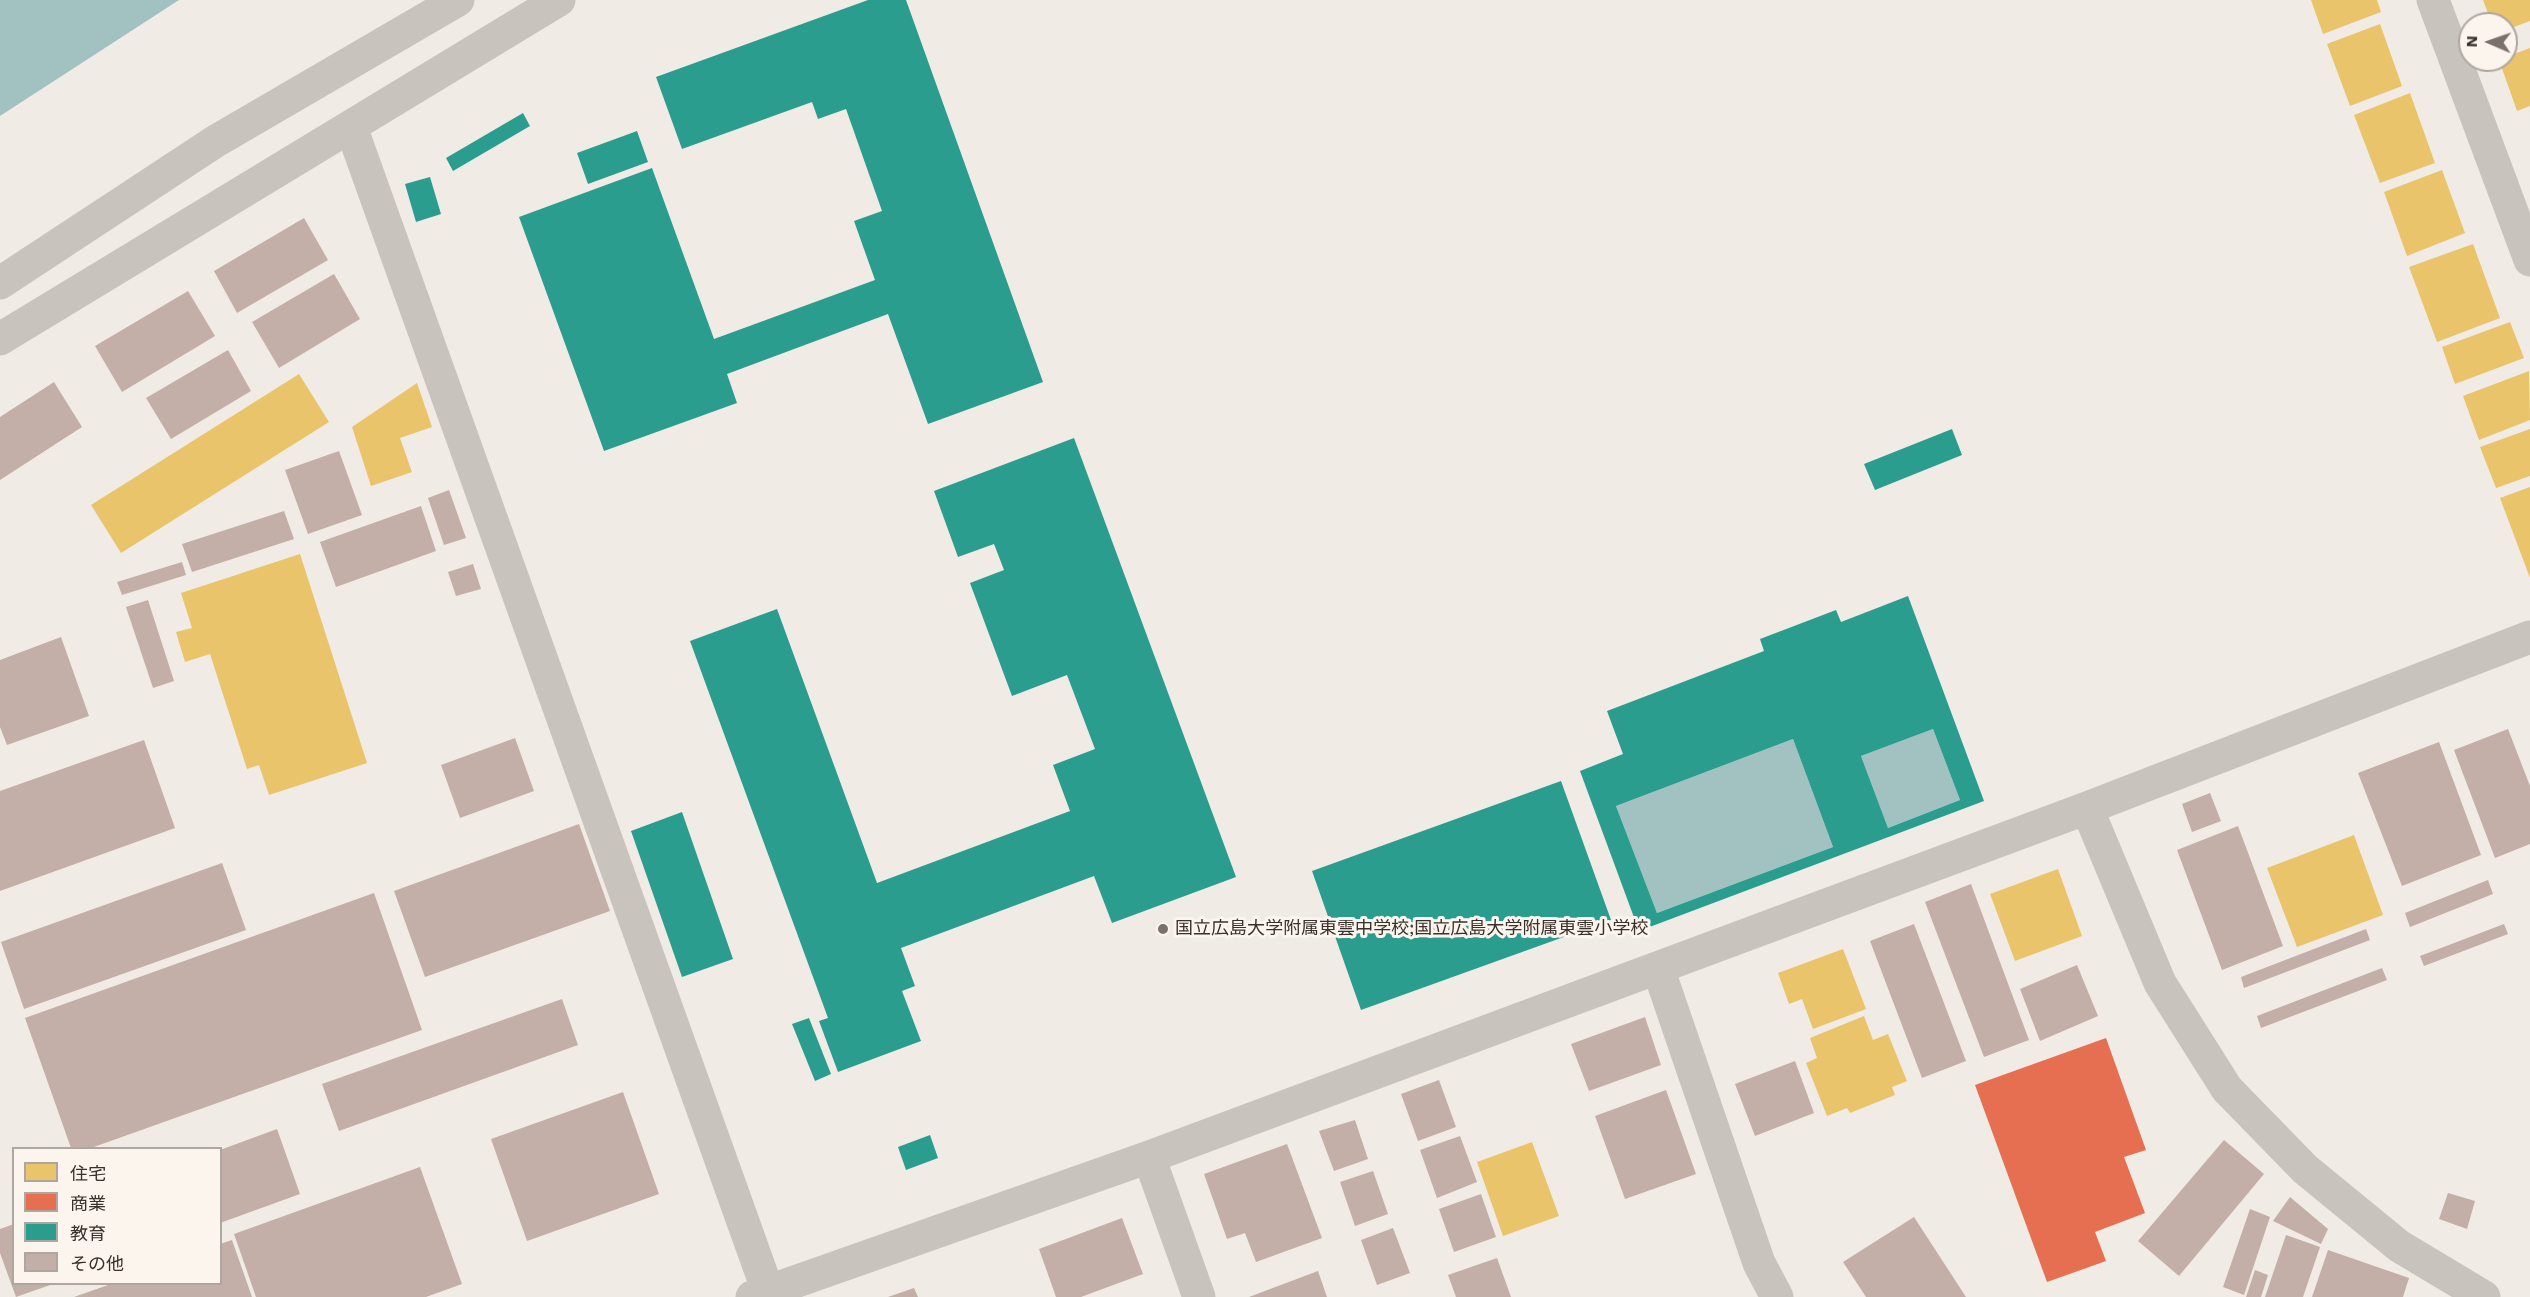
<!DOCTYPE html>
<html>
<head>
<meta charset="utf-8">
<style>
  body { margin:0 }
  #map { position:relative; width:2530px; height:1297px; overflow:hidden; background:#f0ebe5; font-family:"Work Sans","Noto Sans JP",sans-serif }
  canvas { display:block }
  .legend { position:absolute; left:12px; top:1147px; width:210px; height:138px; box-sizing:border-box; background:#fbf5ee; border:2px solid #aea6a0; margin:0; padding:8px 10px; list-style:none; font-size:18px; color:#3b302b }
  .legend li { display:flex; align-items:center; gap:12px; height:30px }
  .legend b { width:30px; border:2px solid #aea6a0 }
  .north { position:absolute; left:2458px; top:12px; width:60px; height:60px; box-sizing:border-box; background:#fbf5ee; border:2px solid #aea6a0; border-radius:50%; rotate:272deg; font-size:16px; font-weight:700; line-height:24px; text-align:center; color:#3b302b }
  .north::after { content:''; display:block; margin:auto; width:21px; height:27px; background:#7a716c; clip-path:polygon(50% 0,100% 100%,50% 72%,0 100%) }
</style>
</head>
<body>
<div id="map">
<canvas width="2530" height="1297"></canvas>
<ul class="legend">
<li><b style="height:16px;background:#e9c46a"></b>住宅</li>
<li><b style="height:16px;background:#e76f51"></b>商業</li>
<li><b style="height:16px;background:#2a9d8f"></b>教育</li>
<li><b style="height:16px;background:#c3afa7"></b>その他</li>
</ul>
<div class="north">N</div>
</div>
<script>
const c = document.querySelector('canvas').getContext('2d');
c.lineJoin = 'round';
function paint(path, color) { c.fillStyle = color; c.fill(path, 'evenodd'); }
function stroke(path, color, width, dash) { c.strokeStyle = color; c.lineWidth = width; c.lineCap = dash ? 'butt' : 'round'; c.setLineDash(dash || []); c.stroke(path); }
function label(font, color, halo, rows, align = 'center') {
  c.font = font + ' "Work Sans","Noto Sans JP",sans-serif'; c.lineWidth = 6; c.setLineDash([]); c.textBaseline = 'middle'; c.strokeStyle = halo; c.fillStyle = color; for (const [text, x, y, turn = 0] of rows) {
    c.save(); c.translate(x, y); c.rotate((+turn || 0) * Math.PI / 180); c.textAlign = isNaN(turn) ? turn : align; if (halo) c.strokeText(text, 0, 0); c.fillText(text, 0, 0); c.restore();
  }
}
const water = new Path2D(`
  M0,0H179L0,116Z
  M1933,729L1960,800L1888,828L1861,756Z
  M1793,739L1833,847L1657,913L1616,806Z`);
const homes = new Path2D(`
  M2311,0H2377L2381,12L2323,34Z
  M2483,0H2530V21L2506,30V24H2492Z
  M2380,24L2402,86L2350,106L2327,44Z
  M2530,48V106L2517,111L2499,60H2506V57Z
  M2410,93L2435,163L2380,183L2354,115Z
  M2442,170L2465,233L2407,256L2384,192Z
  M2473,244L2500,318L2437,342L2409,267Z
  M2510,322L2524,358L2455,384L2442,347Z
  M2529,371L2530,420L2479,440L2463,396Z
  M299,374L329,422L121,553L91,505Z
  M417,383L432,427L400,438L412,472L371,486L352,427Z
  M2530,429V476L2496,488L2480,447Z
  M2530,487V578L2500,498Z
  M300,554L367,763L269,795L259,765L247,769L210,654L185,662L176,632L192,628L181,593Z
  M2354,835L2383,915L2297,947L2267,868Z
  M2058,869L2082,936L2015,961L1990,894Z
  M1843,949L1866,1009L1813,1029L1802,999L1789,1004L1778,973Z
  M1864,1016L1873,1040L1888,1034L1907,1081L1892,1087L1895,1095L1850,1113L1847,1108L1827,1116L1806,1063L1817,1058L1810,1038Z
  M1532,1142L1559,1216L1503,1236L1477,1162Z`);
const shops = new Path2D(`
  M2106,1038L2146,1150L2124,1157L2145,1213L2095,1232L2106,1261L2047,1282L1975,1085Z`);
const schools = new Path2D(`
  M868,0H906L1043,382L928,424L888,314L727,374L737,403L604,451L519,217L652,168L714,339L875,280L854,221L882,211L846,109L818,119L812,102L682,149L656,77Z
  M523,113L530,126L453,171L446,158Z
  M637,131L648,162L588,184L577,153Z
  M430,177L441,214L416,222L405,184Z
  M1952,429L1962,455L1875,490L1864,464Z
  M1074,438L1236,877L1112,923L1094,876L901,948L915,986L902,991L921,1041L838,1072L819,1021L828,1018L690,641L777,609L877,883L1070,811L1053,765L1095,749L1067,675L1012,696L970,583L1004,570L994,544L958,557L934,491Z
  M1908,596L1984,801L1639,931L1580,771L1623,754L1607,711L1764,651L1760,639L1836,610L1841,622ZM1933,729L1960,800L1888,828L1861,756ZM1793,739L1833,847L1657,913L1616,806Z
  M1561,781L1611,920L1361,1010L1312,871Z
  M682,812L733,959L682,977L631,831Z
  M809,1018L831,1074L815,1081L792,1024Z
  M930,1135L938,1158L906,1170L898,1147Z`);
const building = new Path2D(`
  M304,218L328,260L237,313L214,271Z
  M334,274L360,319L279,368L252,322Z
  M188,291L215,336L122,392L95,346Z
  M228,350L251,391L171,439L146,398Z
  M54,382L82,427L0,480V417Z
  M339,451L362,515L308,534L285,470Z
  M449,490L466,538L444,545L428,498Z
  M421,506L436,551L336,587L320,542Z
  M284,511L294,539L192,572L182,544Z
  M182,562L186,575L122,595L117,582Z
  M473,564L481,589L456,596L448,572Z
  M148,600L174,681L153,688L126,607Z
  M61,637L89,716L7,745L0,727V660Z
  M2508,729L2530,786V844L2495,858L2454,750Z
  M515,738L534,791L460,818L441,765Z
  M144,740L175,828L0,891V791Z
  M2439,742L2481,855L2402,886L2358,773Z
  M2210,793L2221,821L2192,832L2182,804Z
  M579,824L610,911L425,977L394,891Z
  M2238,826L2283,946L2222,970L2177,850Z
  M222,863L246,930L24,1009L1,942Z
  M2488,880L2493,894L2410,927L2405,913Z
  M1971,884L2029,1040L1984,1057L1925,902Z
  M374,893L422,1030L91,1148H71L25,1018Z
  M1914,924L1966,1061L1922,1078L1870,941Z
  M2504,924L2508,934L2424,966L2420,956Z
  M2366,929L2370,940L2244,988L2241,977Z
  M2077,965L2098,1016L2040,1041L2020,989Z
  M2382,968L2387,980L2261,1028L2257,1016Z
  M562,999L578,1045L339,1131L322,1084Z
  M1645,1017L1661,1065L1589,1091L1571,1044Z
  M1795,1061L1814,1113L1755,1136L1735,1084Z
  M1439,1080L1456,1127L1418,1141L1401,1094Z
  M1666,1090L1696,1174L1625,1199L1595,1116Z
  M623,1092L659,1194L527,1241L491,1139Z
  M1355,1120L1368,1159L1334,1171L1319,1131Z
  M277,1129L300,1194L220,1223V1150Z
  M1460,1136L1477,1182L1437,1198L1420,1150Z
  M2224,1140L2264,1174L2179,1276L2138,1241Z
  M1287,1144L1322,1238L1256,1262L1245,1233L1227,1239L1204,1174Z
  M420,1167L462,1284L426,1297H256L234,1234Z
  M1373,1171L1388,1214L1355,1226L1340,1182Z
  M2448,1193L2475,1201L2467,1229L2439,1219Z
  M1481,1194L1496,1237L1454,1252L1439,1209Z
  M2290,1197L2328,1229L2321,1244L2273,1221Z
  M2250,1209L2270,1217L2244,1295L2223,1287Z
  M1914,1217L1966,1297H1866L1843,1262Z
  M1122,1218L1143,1274L1081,1297H1056L1039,1249Z
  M14,1224V1284H53L16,1297L0,1253V1229Z
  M1393,1228L1410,1273L1377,1285L1361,1240Z
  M2286,1235L2320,1247L2303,1297H2265Z
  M232,1240L252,1297H74L111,1284H220V1244Z
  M2328,1250L2409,1278L2403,1297H2312Z
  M1497,1258L1511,1297H1456L1448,1275Z
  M2255,1270L2268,1275L2261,1297H2246Z
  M1318,1271L1327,1297H1249Z
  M914,1288L918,1297H888Z`);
const minor = new Path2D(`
  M2433,0L2530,260
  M351,127L770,1297
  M0,339L559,0
  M2087,808L2160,983L2227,1089L2305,1169L2399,1246L2484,1297
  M1658,968L1759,1263L1777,1297
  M1149,1157L1199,1297
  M752,1297L1149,1157L2087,808L2530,637`);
const tertiary = new Path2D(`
  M0,283L216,141L458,0`);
const markers = [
  [1163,929,6,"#7a716c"]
];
const poiNames = [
  ["国立広島大学附属東雲中学校;国立広島大学附属東雲小学校",1175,929]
];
paint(water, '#a1c2c1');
paint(homes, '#e9c46a');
paint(shops, '#e76f51');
paint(schools, '#2a9d8f');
paint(building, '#c3afa7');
stroke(minor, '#c9c3be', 33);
stroke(tertiary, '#c9c3be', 33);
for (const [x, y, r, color] of markers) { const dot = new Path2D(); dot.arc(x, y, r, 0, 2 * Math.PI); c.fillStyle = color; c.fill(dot); stroke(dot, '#fbf5ee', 2); }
label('18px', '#3b302b', '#fbf5ee', poiNames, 'left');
</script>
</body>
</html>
